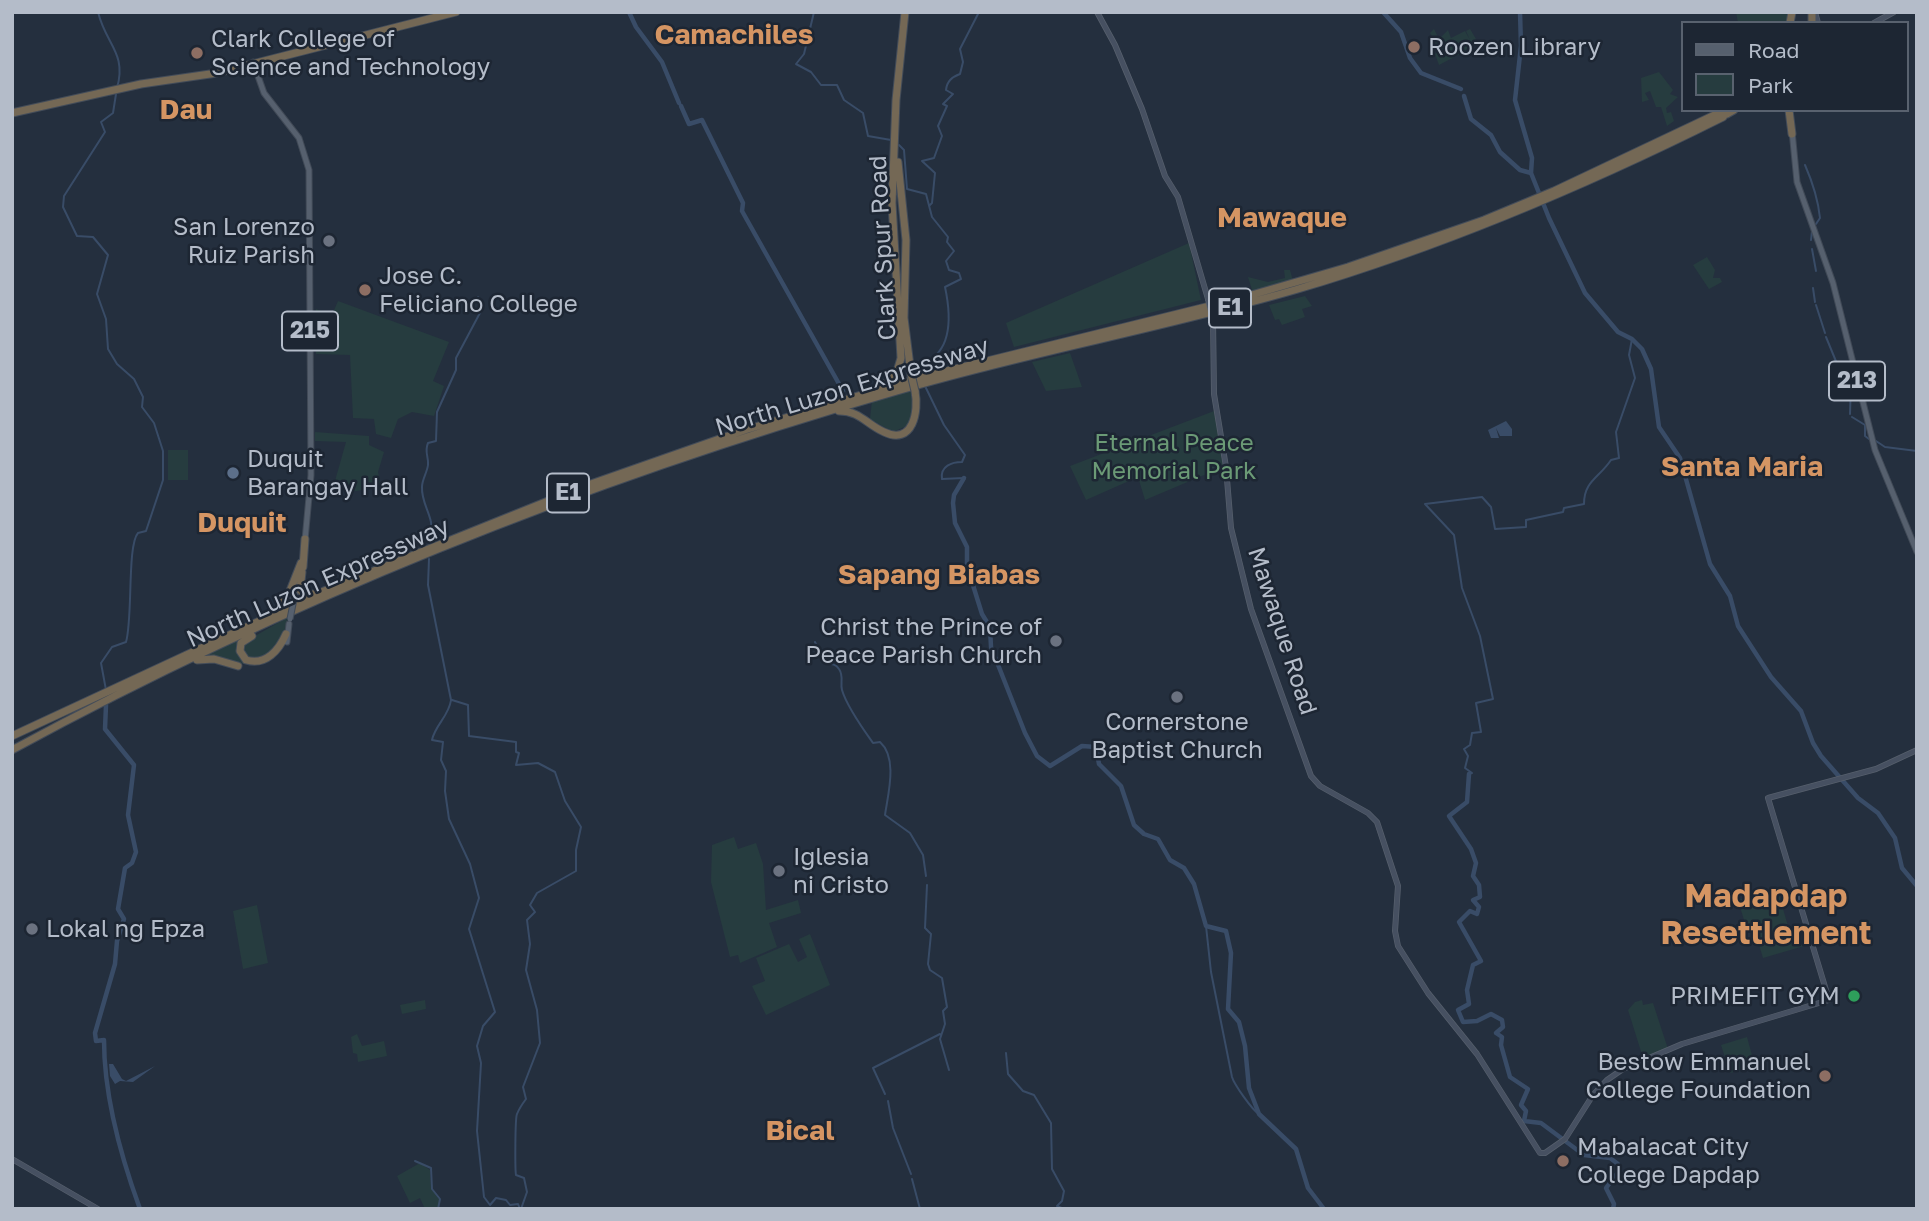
<!DOCTYPE html>
<html>
<head>
<meta charset="utf-8">
<style>
  body { margin:0 }
  #map { position:relative; width:1929px; height:1221px; overflow:hidden; background:#242f3e; font-family:"Golos Text",sans-serif }
  canvas { display:block }
  .frame { position:absolute; inset:0; border:14px solid #b4bcc9; pointer-events:none }
  .legend { position:absolute; left:1681px; top:21px; width:228px; height:91px; box-sizing:border-box; background:#1d2633; border:2px solid #59626f; margin:0; padding:9px 12px; list-style:none; font-size:21px; color:#b4bcc9 }
  .legend li { display:flex; align-items:center; gap:14px; height:35px }
  .legend b { width:35px; border:2px solid #59626f }
</style>
</head>
<body>
<div id="map">
<canvas width="1929" height="1221"></canvas>
<div class="frame"></div>
<ul class="legend">
<li><b style="height:9px;background:#56606e"></b>Road</li>
<li><b style="height:19px;background:#263c3f"></b>Park</li>
</ul>
</div>
<script>
const c = document.querySelector('canvas').getContext('2d');
c.lineJoin = 'round';
function paint(path, color) { c.fillStyle = color; c.fill(path, 'evenodd'); }
function stroke(path, color, width, dash) { c.strokeStyle = color; c.lineWidth = width; c.lineCap = dash ? 'butt' : 'round'; c.setLineDash(dash || []); c.stroke(path); }
function label(font, color, halo, rows, align = 'center') {
  c.font = font + ' "Golos Text",sans-serif'; c.lineWidth = 5; c.setLineDash([]); c.textBaseline = 'middle'; c.strokeStyle = halo; c.fillStyle = color; for (const [text, x, y, turn = 0] of rows) {
    c.save(); c.translate(x, y); c.rotate((+turn || 0) * Math.PI / 180); c.textAlign = isNaN(turn) ? turn : align; if (halo) c.strokeText(text, 0, 0); c.fillText(text, 0, 0); c.restore();
  }
}
const green = new Path2D(`
  M1736,12H1790L1789,23H1738Z
  M1434,29L1439,39L1448,30L1451,38L1465,31L1470,40L1466,31L1470,29L1476,39L1464,52L1439,65L1435,54L1445,43L1443,39L1430,49L1428,44L1434,40L1430,33Z
  M1659,72L1673,90L1670,94L1678,97L1666,108L1667,113L1671,112L1674,121L1667,126L1661,107H1656L1650,91L1645,93L1649,100L1642,102L1641,78Z
  M1189,243L1201,300L1014,347L1006,323Z
  M1707,257L1715,270L1713,278H1720L1722,282L1709,289L1693,265Z
  M1284,270H1290L1293,281L1249,295L1252,290L1248,277L1268,282L1285,278Z
  M1305,296L1312,306L1302,309L1305,317L1282,325L1279,319L1275,320L1269,305Z
  M338,301L449,342L433,381L444,386L434,416L412,412L398,419L391,438L376,434L374,419L353,418L350,355L316,354V309L332,315Z
  M1070,353L1082,387L1046,391L1032,362Z
  M910,389L914,408L911,424L893,432L870,419L872,400Z
  M1214,411L1223,467L1145,500L1138,477L1086,500L1070,466Z
  M315,432L369,436V445L384,452L378,472L381,487L356,491L333,488L346,442L315,441Z
  M168,450H188V480H168Z
  M288,617C284,639 277,649 258,661L243,656V643Z
  M245,636L239,646L253,665L197,659Z
  M734,837L738,849L756,843L763,864L766,910L798,900L801,913L769,923L777,947L740,963L738,955L730,957L711,882L712,845Z
  M1777,888L1790,933L1806,928L1811,944L1763,958L1754,928L1747,930L1738,900Z
  M257,905L268,963L243,969L233,911Z
  M810,934L830,985L766,1015L752,986L765,981L756,958L789,944L798,962L807,957L799,939Z
  M425,1000L426,1009L402,1014L400,1005Z
  M1642,1000L1643,1005L1653,1003L1668,1049L1644,1061L1628,1010L1635,1002Z
  M357,1034L362,1046L384,1041L387,1056L358,1062L357,1054L353,1053L351,1037Z
  M1747,1037L1755,1066L1730,1073L1721,1045Z
  M420,1163L430,1170L431,1188L440,1201L437,1209H425L420,1198L410,1203L397,1176Z`);
const water = new Path2D(`
  M1506,421L1512,429V436H1500L1496,428L1499,438H1491L1488,430Z
  M109,1064H113L122,1079L126,1081L155,1066L133,1082L120,1081L115,1084L110,1076Z`);
const stream = new Path2D(`
  M98,12C106,45 127,53 117,88
  M814,12L804,54L796,64L811,72L821,85H837L844,100L863,113L868,136L891,140
  M899,145L904,150L907,189L926,194L932,217L948,237L947,242L954,251L946,261L949,270L959,273L961,279L945,287C951,315 953,349 926,362L922,374
  M1805,165C1812,181 1818,199 1820,218L1816,224
  M929,206L932,203L935,173L922,161L934,158L942,136L938,126L947,106L943,104L953,94L946,90C947,81 952,77 960,74L963,62L960,49L979,12
  M1811,240L1812,231
  M1812,249L1816,271
  M1813,288L1815,302
  M1816,305L1825,333
  M1826,337L1840,371L1851,382L1850,414
  M925,386L944,425L965,455L962,462C952,462 940,466 942,479L964,478
  M1852,417L1865,425V436L1869,439
  M1876,441L1885,447L1917,451
  M431,536C435,517 421,505 422,487C422,479 427,473 428,465C429,457 424,452 428,443L436,441L437,412L456,370V358L481,311L478,297
  M429,559L428,585L451,700C449,716 435,725 432,740L443,742L441,760L446,771L445,791L449,819L470,864L479,898L469,929L495,1012L483,1026L477,1046L481,1063L477,1131L484,1197L490,1205L496,1198L506,1200L510,1205L518,1204L520,1209
  M815,642L824,663C830,664 835,663 839,669C844,676 840,683 842,690C847,707 863,729 873,743L880,742C898,758 888,794 885,815L910,833L923,855L926,876
  M106,690L101,663L112,647L126,642C133,619 127,545 138,533L146,531L163,480V451L154,423L142,407L143,397L134,379L117,364L108,349L106,319L97,294L108,255L93,237L77,236L63,207L64,196L105,132L101,122L113,113L116,94
  M452,700L468,705L469,736L516,742V752L519,753L516,765L538,763L555,772L565,801L581,827L576,850V871L537,893L530,905L535,912L527,920L530,944L526,970L537,1010L540,1043L523,1087L526,1099C523,1103 519,1109 517,1114C515,1118 515,1170 516,1175L524,1178L527,1192L521,1209
  M1469,774L1472,773L1465,768L1468,756L1464,749L1470,745L1472,733L1481,732L1476,703L1493,699L1480,636L1462,588L1454,535L1425,504L1482,497L1491,507L1495,529L1526,527V520L1563,512L1564,508L1584,504C1584,481 1599,478 1611,460L1619,458L1616,432L1635,378L1629,355L1632,339
  M927,885L925,928L931,934L928,964L930,970L942,978L947,1007L943,1011L945,1024L940,1039L949,1070
  M1206,926L1211,972L1232,1077C1234,1084 1252,1110 1259,1114
  M1006,1053L1008,1074L1023,1091L1034,1095L1051,1123L1052,1169L1064,1191L1062,1201L1057,1206L1064,1209
  M885,1094L873,1068L940,1034
  M888,1101L893,1128L911,1174
  M415,1161L431,1168L432,1189L440,1199L438,1209
  M912,1179L920,1209`);
const river = new Path2D(`
  M629,12L636,27L662,62L679,103
  M1383,12L1401,32L1410,58L1421,73L1461,89
  M1520,12L1521,46L1515,100L1532,158L1531,173L1549,218L1585,293L1618,332L1632,339L1642,349L1651,369L1659,427L1680,458L1710,564L1730,596L1738,626L1771,677L1801,711L1813,743L1821,756L1858,798L1878,813L1895,838L1902,868L1917,886
  M1464,96L1471,119L1491,135L1500,152L1520,170L1531,173
  M681,106L689,124L702,120L743,203L742,211L843,391
  M964,478L954,495L953,503L955,523L967,547V566L982,614L990,627L991,647L1025,733L1037,756L1050,766L1082,746L1096,747L1099,764L1121,786L1134,825L1144,834L1158,839L1170,860L1184,868L1194,884L1206,926L1226,931L1231,953L1228,1009L1239,1022L1245,1046L1249,1088L1259,1114L1296,1149L1308,1188L1324,1209
  M106,705L105,729L134,765L128,815L136,852L132,863L125,868L118,909L124,919L117,941L115,964L95,1033L96,1041L104,1040C104,1096 121,1157 140,1209
  M1469,774L1467,802L1449,816L1471,849L1476,863L1473,876L1479,885L1480,897L1473,900L1479,907L1477,914L1470,911L1459,922L1481,961L1473,965L1467,990L1469,1004L1458,1010L1463,1022L1477,1021L1491,1014L1502,1020L1503,1027L1496,1033L1502,1037L1501,1045L1510,1077L1528,1089L1521,1105L1526,1111L1524,1121L1541,1123L1584,1155L1610,1158L1618,1164L1619,1171L1606,1188L1614,1204L1613,1209`);
const secondary = new Path2D(`
  M1097,12L1115,45L1142,109L1165,176L1178,197L1208,299
  M1815,12L1818,23
  M1874,23L1894,12
  M1213,319L1214,394L1226,467L1231,528L1251,609L1311,776L1320,786L1368,813L1377,822L1398,886L1395,931L1398,946L1428,993L1477,1054L1540,1153H1545L1565,1139L1593,1095L1607,1080L1623,1069L1682,1044L1829,1000L1768,798L1876,769L1917,750
  M12,1159L98,1209`);
const primary = new Path2D(`
  M253,62L264,93L299,138L309,170L311,475L305,540
  M1792,131L1797,182L1833,283L1875,450L1917,552
  M294,599L298,578
  M287,642L289,624`);
const highway = new Path2D(`
  M1790,23L1792,12
  M1812,23V12
  M1789,110L1792,134
  M12,113L141,84L217,73L456,12
  M1727,114L1734,110
  M898,162L906,240L904,318L911,374
  M882,386L896,375L901,358L892,203L896,100L905,12
  M839,411C860,411 866,424 884,432C913,446 919,411 915,391
  M303,567L305,539
  M302,572L300,590L305,595L313,594
  M280,603L290,591L301,563
  M252,636L241,643L240,651L246,660C266,666 279,650 286,634
  M197,660L214,659L238,666
  M12,736L324,591L588,485L745,430L914,379L1234,300L1348,267L1484,220L1554,191L1721,112
  M12,750C292,598 591,479 897,391C1029,352 1165,328 1298,289C1446,245 1585,186 1723,117`);
const secondaryBridge = new Path2D(`
  M1208,299L1213,319`);
const primaryBridge = new Path2D(`
  M290,619L294,599`);
const highwayBridge = new Path2D(`
  M911,374L915,391`);
const markers = [
  [1414,47,7,"#8d6e63"],
  [197,53,7,"#8d6e63"],
  [329,241,7,"#6b7280"],
  [365,290,7,"#8d6e63"],
  [233,473,7,"#5c6f8a"],
  [1056,641,7,"#6b7280"],
  [1177,697,7,"#6b7280"],
  [779,871,7,"#6b7280"],
  [32,929,7,"#6b7280"],
  [1854,996,7,"#2e9e5b"],
  [1825,1076,7,"#8d6e63"],
  [1563,1161,7,"#8d6e63"]
];
const shields = [
  [1230,308,42],
  [310,331,56],
  [1857,381,56],
  [568,493,42]
];
const shieldNames = [
  ["E1",1230,308],
  ["215",310,331],
  ["213",1857,381],
  ["E1",568,493]
];
const poiNames = [
  ["Clark College of",211,39],
  ["Science and Technology",211,67],
  ["Roozen Library",1428,47],
  ["San Lorenzo",315,227,"right"],
  ["Ruiz Parish",315,255,"right"],
  ["Jose C.",379,276],
  ["Feliciano College",379,304],
  ["Duquit",247,459],
  ["Barangay Hall",247,487],
  ["Christ the Prince of",1042,627,"right"],
  ["Peace Parish Church",1042,655,"right"],
  ["Cornerstone",1177,722,"center"],
  ["Baptist Church",1177,750,"center"],
  ["Iglesia",793,857],
  ["ni Cristo",793,885],
  ["Lokal ng Epza",46,929],
  ["PRIMEFIT GYM",1840,996,"right"],
  ["Bestow Emmanuel",1811,1062,"right"],
  ["College Foundation",1811,1090,"right"],
  ["Mabalacat City",1577,1147],
  ["College Dapdap",1577,1175]
];
const streetNames = [
  ["Clark Spur Road",883,248,-93],
  ["North Luzon Expressway",852,387,-17],
  ["North Luzon Expressway",318,583,-24],
  ["Mawaque Road",1282,631,72]
];
const parkNames = [
  ["Eternal Peace",1174,443],
  ["Memorial Park",1174,471]
];
const quarterNames = [
  ["Camachiles",734,35],
  ["Dau",186,110],
  ["Mawaque",1282,218],
  ["Santa Maria",1742,467],
  ["Duquit",242,523],
  ["Sapang Biabas",939,575],
  ["Bical",800,1131]
];
const districtNames = [
  ["Madapdap",1766,897],
  ["Resettlement",1766,934]
];
paint(green, '#263c3f');
paint(water, '#394c67');
stroke(stream, '#394c67', 2);
stroke(river, '#394c67', 4.5);
stroke(secondary, '#565f6c', 6);
stroke(primary, '#414a57', 7);
stroke(highway, '#434c59', 9);
stroke(secondary, '#465061', 4.5);
stroke(primary, '#56606e', 5);
stroke(highway, '#746855', 7);
stroke(secondaryBridge, '#565f6c', 6, []);
stroke(primaryBridge, '#414a57', 7, []);
stroke(highwayBridge, '#434c59', 9, []);
stroke(secondaryBridge, '#465061', 4.5);
stroke(primaryBridge, '#56606e', 5);
stroke(highwayBridge, '#746855', 7);
for (const [x, y, r, color] of markers) { const dot = new Path2D(); dot.arc(x, y, r, 0, 2 * Math.PI); c.fillStyle = color; c.fill(dot); stroke(dot, '#1d2633', 2.5); }
for (const [x, y, w] of shields) { const box = new Path2D(); box.roundRect(x - w / 2, y - 19.5, w, 39, 5); c.fillStyle = '#1d2633'; c.fill(box); stroke(box, '#b4bcc9', 2); }
label('bold 23px', '#b4bcc9', null, shieldNames);
label('24px', '#b4bcc9', '#1d2633', poiNames, 'left');
label('24px', '#b4bcc9', '#1d2633', streetNames);
label('24px', '#6b9a76', '#1d2633', parkNames);
label('bold 28px', '#d59563', '#1d2633', quarterNames);
label('bold 32px', '#d59563', '#1d2633', districtNames);
</script>
</body>
</html>
